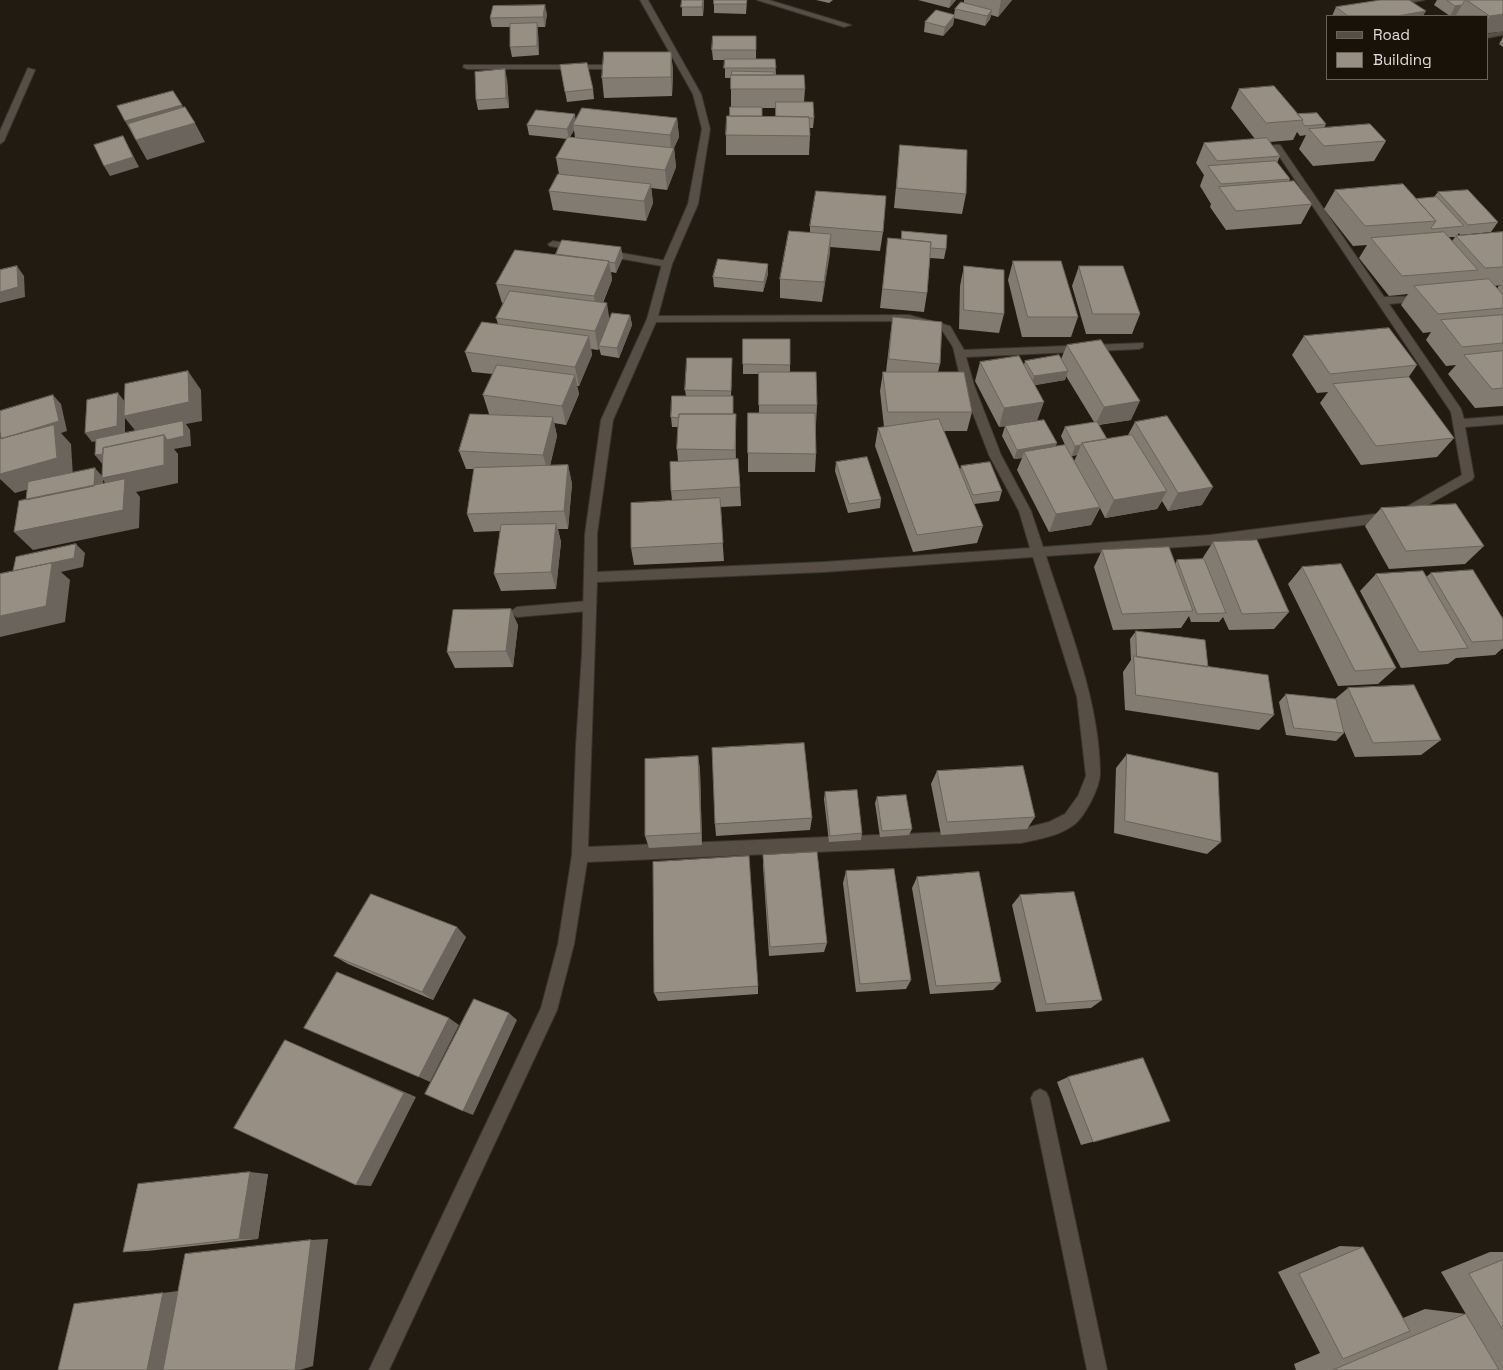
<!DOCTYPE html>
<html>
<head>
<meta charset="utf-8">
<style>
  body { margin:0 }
  #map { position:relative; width:1503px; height:1370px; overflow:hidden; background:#211b12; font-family:"Space Grotesk",sans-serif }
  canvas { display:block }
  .legend { position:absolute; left:1326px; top:15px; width:162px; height:65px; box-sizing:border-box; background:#181209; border:1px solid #68635b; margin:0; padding:6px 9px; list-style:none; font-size:15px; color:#e0dcd6 }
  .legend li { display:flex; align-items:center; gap:10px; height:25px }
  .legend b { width:25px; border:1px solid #68635b }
</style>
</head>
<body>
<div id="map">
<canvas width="1503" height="1370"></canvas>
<ul class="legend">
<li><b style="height:6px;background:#574f45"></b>Road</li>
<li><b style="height:14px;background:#978f84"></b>Building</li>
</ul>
</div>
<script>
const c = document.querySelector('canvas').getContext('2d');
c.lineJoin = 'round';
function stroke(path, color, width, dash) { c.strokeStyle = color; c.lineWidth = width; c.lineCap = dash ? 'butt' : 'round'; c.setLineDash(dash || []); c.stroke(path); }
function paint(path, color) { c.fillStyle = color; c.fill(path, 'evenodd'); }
const service = new Path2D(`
  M757,0H769L851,25L844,27Z
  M1503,31V35L1487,38V34Z
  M464,65H622L626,67L622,69H467L463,67Z
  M553,241L577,245L582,248L577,251L550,246L548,244Z
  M604,250L667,261L672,264L667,267L601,255L599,253Z
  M588,601L595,606L588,611L517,617L510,612L517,607Z`);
const minor = new Path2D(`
  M640,0H648L701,94L710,129L698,204L672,264L658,316L909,315L950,326L964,350L1143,343V347L1139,349L966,357L974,385L1001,455L1031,511L1043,547L1210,535L1399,511L1462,475L1451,412L1273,147L1274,145H1280L1384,297L1426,296L1427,298L1422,301L1389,304L1461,409L1464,419L1503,416V424L1465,427L1474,477L1472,480L1401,520L1210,545L1046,556C1068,625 1100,702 1100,774C1100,787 1085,816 1075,824C1060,836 1039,839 1021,843L587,862L574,944L557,1010L389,1370H369L541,1008L558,944L572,855L576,746L582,653L585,534L601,420L647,319L662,264L688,204L702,129L693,94ZM909,321L942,330L953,347L962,385L989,455L1019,511L1030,548L824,562L597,572V534L613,420L656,322ZM1033,557L1077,697L1086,776L1078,796L1065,814L1049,822L1021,829L588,847L597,582L824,572Z
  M1405,0H1424L1394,6L1390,4Z
  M28,68L35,70L4,141L0,144V131Z
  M1040,1089L1046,1092L1049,1098L1107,1370H1087L1031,1098L1034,1092Z`);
const wall = new Path2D(`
  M682,0H704L703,16H682Z
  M714,0H747L746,14L714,13Z
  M816,0H833L829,3Z
  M918,0H956L949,8Z
  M964,0H1012L998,17L991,15L990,19L985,26L954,18L953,25L943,36L924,32L925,22L954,15L955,9L964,3Z
  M1437,0H1503V31L1487,33V16H1455L1456,15L1450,16L1434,5Z
  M1336,7L1423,16H1332Z
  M547,14L545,27H537L538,32L539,55L512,57L510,47V27H492L490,18Z
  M756,36V59H775L776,75L805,89L804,102L814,118L813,128H810V136L809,155H726V135L731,107V78H725V60H713L712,50ZM762,108H776V116H762Z
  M1503,37V47L1499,44Z
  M671,52L673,71L672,96L604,98L602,78Z
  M560,65L593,89L594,99L567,102Z
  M507,79L509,108L478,110L476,100Z
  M1239,89L1297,114L1326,124L1324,128L1386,141L1374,161L1313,166L1299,149L1306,135L1300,136L1297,132L1293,140L1269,142L1280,156L1277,163L1290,179L1289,181L1312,204L1301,224L1226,230L1210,207L1211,204L1200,186L1204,175L1196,163L1204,143L1255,139L1231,108Z
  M677,118L679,137L674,148L676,167L667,190L651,188L653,203L646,221L553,210L549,191L559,174L556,158L567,139L529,135L527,125L576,120ZM574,130L575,137H570Z
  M900,145L966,194L962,214L894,208L898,165Z
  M1335,190L1416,199L1434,197L1438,192L1498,222L1491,232L1460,235L1459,233L1457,236L1503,232V285L1494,286L1497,289L1499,285H1503V406L1475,408L1448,374L1456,365L1446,366L1426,340L1431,332L1423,333L1401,305L1408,294L1389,296L1359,258L1367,245L1353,246L1324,209ZM1449,237H1455L1452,241Z
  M810,226L883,232L880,251L830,247L822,302L780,298V279L810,232Z
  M902,231L946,249L944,259L930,258L927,293L924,312L880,308L888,238L901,239Z
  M556,254L623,257L616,273L611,272L612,280L603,303L610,320L630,315L632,325L619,358L601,355L599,348L598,350L591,349L592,355L579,386H577L579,394L566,425L554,423L557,436L550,466L568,465L572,484L568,529H558L561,542L556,589L501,591L494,574L500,531L474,532L467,514L474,469H466L459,451L489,414L483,395L493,374L472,372L465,352L498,324L496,318L504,304L502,303L496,284Z
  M1013,261L1078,317L1071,337H1022L1008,280Z
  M768,264V274L763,292L714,287L713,277Z
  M964,266L1004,314L999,333L959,329L960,286Z
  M1079,266L1140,314L1132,334H1086L1072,286Z
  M893,317L940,364L938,372L972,412L967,431H943L960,470L961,466L1002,491L999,501L974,504L983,526L977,543L913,552L875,446L878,428L884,427L880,391L883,372H886L890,337Z
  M1304,336L1417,365L1408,378L1454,438L1437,457L1361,465L1320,403L1328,392L1317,393L1292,355Z
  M743,339L790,365V372L817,405L816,424V454L815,472H748V413H759V374H743Z
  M1067,345L1131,420L1099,425L1107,439L1128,435L1135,422L1202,505L1168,511L1162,501L1157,509L1105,518L1100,508L1091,525L1049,532L1017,470L1022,458L1014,459L1002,436L1005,426L1057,443L1055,446L1065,445L1061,436L1065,427L1094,422L1066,376L1065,380L1034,385L1037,421L999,427L975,381L980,362L1024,365L1025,361L1061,359ZM1077,455L1074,461L1072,456Z
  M732,358L731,396L736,433V459L740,487L741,506L720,507L724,561L634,565L631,548L672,501L671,491L678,461L677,449L678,427H672L671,417L686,396L685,390Z
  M836,462L881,499L880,508L848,513L835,471Z
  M1381,508L1484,546L1465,564L1389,569L1365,526Z
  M1213,542L1289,612L1274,629L1229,630L1223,617L1219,622H1191L1189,616L1181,628L1113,630L1094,567L1102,550L1175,564L1177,560L1202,559Z
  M1302,567L1396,668L1378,684L1338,686L1288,584Z
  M1431,573L1503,619V648L1495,655L1456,658L1448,664L1401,668L1360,591L1376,574L1426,577Z
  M518,625L513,667L455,668L447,652Z
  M1136,631L1208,667L1274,715L1259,730L1125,710L1123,672L1131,660L1130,639Z
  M1348,688L1441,740L1421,755L1355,757L1344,731V733L1336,741L1286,735L1279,702L1286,694L1335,699Z
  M1127,754L1221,842L1207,854L1114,833L1116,768Z
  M698,756L700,770L702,845L649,848L645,836Z
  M937,771L1035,817L1027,829L941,835L931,784Z
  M825,792L862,833L861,840L829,842L824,799Z
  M877,797L912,829L909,835L880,837L875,803Z
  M812,818L810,830L716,836L715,824Z
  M763,855L827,943L824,952L769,956L763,866Z
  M846,871L911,980L906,989L856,992L843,883Z
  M917,877L1001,982L993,990L930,994L912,888Z
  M1020,895L1102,1000L1091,1008L1036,1012L1012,905Z
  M466,937L433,1000L348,964L334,956Z
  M758,986V994L658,1001L654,993Z
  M1068,1077L1170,1121L1081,1145L1057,1082Z
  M268,1174L258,1239L147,1251L123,1252Z
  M1340,1246L1363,1247L1403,1318L1425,1309L1466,1314L1499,1370H1296L1294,1364L1320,1353L1278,1272Z
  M1490,1252H1503V1370H1499L1441,1272Z`);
const shadedWall = new Path2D(`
  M703,0H704L703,16L702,7Z
  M951,0H956L949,8Z
  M1001,0H1012L998,17Z
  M545,5L547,14L545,27L543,17Z
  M1462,5L1456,15L1450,16L1455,6Z
  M992,10L990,19L985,26L987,16Z
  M1426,11L1423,16H1397Z
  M1503,14V31L1487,33V20L1490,16Z
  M955,15L953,25L943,36L945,27Z
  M537,23L538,32L539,55L537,46Z
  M671,52L673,71L672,96L671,77Z
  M505,69L507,79L509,108L506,98Z
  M182,105L191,124L195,123L205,142L147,160L125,121Z
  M575,114L576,124L573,125L574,130L569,139L567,129Z
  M677,118L679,137L671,154L670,135Z
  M123,136L139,167L110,176L104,166Z
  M674,148L676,167L667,190L665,170Z
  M651,184L653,203L646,221L644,201Z
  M831,234L830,254L822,302L824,282Z
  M621,247L623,257L616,273L615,263Z
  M609,261L612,280L597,315L594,296Z
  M768,264V274L763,292L764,282Z
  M17,266L24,276L25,297L0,303V292Z
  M607,303L610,323L599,346V348L598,350L595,331Z
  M630,315L632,325L619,358L617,348Z
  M589,336L592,355L579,386L575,367Z
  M188,371L201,390L202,421L186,424L190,430L191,446L174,449L178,454V483L136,492L140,497L139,528L33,550L14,532L123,510L124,495L117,497L103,480L102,500L34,515L25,506L94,491L95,468L103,477V478L164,465V451L103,465L95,455L164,440V435L167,440L184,436L183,425L138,434L125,418V435L92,442L85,433L117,426L118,393L126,403L125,415L189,402Z
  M1068,371L1065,380L1031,386L1034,376Z
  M575,375L579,394L566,425L562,406Z
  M53,395L61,404L67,431L61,433L71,444L73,477L15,493L0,479V474L10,449Z
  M1140,401L1131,420L1095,425L1104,407Z
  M1044,402L1037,421L999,427L1004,408Z
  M736,414V468L735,450Z
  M553,417L557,436L548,473L543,455Z
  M1057,443L1053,452H1024L1022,458L1014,459L1017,450Z
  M1081,445L1077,455L1072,456L1075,446Z
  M568,465L572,484L568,529L564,511Z
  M1213,487L1202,505L1168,511L1178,493Z
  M1167,491L1157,509L1105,518L1114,500Z
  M1100,507L1091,525L1049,532L1056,514Z
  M556,524L561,542L556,589L551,572Z
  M76,544L85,553L83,567L61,572L70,580L65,622L0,637V616L13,572Z
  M511,609L518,625L513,667L506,651Z
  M698,756L700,770L702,845L701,833Z
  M457,927L466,937L433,1000L422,992Z
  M509,1013L517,1020L473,1115L463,1111Z
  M449,1018L459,1025L430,1082L419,1077Z
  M285,1040L416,1097L371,1186L356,1185Z
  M250,1172L268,1174L258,1239H239Z
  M328,1239L313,1366L300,1370H295L311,1240Z
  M185,1290L171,1370H147L163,1293Z`);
const building = new Path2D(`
  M682,0H703L702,7H681Z
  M714,0H747L746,4H714Z
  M1381,0H1409L1426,11L1397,16H1348L1336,7Z
  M1447,0H1465L1462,5L1455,6Z
  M1467,0H1503V14L1490,16Z
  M961,2L992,10L987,16L955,9Z
  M545,5L543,17L490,18L493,6Z
  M936,10L955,15L945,27L925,22Z
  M537,23V46L510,47V24Z
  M713,36H756V50H712Z
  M604,52H671V77L602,78Z
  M725,59H775L776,68H724Z
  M587,63L593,89L565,92L560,65Z
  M505,69L506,98L476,100L475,72Z
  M732,71L774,72V75H732Z
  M731,75H804L805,89H731Z
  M1274,86L1303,120L1266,123L1239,89Z
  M173,91L182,105L125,121L117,106Z
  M776,102H813L814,118H809V117L776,116Z
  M185,107L195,123L136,140L128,124Z
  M730,107H762V116H730Z
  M582,108L677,118L670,135L573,125Z
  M536,110L575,114L567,129L527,125Z
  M1317,113L1326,124L1305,126L1302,122L1303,120L1297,114Z
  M727,116L809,117L810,136L726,135Z
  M1370,124L1386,141L1324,146L1309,129Z
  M123,136L133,157L104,166L94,145Z
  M568,137L674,148L665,170L556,158Z
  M1267,138L1280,156L1217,161L1204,143Z
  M900,145L967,150L966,194L897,188Z
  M1276,161L1290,179L1221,184L1208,166Z
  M558,174L651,184L644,201L549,191Z
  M1294,181L1312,204L1236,211L1219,187Z
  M1403,184L1436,221L1365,226L1335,190Z
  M1468,190L1498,222L1468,225L1438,192Z
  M816,191L886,196L883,232L810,226Z
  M1437,197L1464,226L1432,229L1431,228L1436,221L1416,199Z
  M789,231L831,234L824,282L780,279Z
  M902,231L947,235L946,249L930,248L931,242L902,239Z
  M1444,232L1478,270L1402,276L1371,238Z
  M1503,232V267L1485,268L1456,236Z
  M888,238L931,242L927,293L883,289Z
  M562,240L621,247L615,263L609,262V261L556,254Z
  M515,250L609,261L594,296L496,284Z
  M718,259L768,264L764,282L713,277Z
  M1013,261H1061L1078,317H1028Z
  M17,266L18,287L0,292V270Z
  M964,266L1004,270V314L964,310Z
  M1079,266H1123L1140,314H1093Z
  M1489,279L1503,295V308L1438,314L1414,286Z
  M510,291L607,303L595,331L496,318Z
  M612,313L630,315L617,348L599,346Z
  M1503,315V343L1462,347L1441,320Z
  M893,317L942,322L940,364L889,359Z
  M482,322L589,336L575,367L465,352Z
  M1389,328L1417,365L1330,374L1304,336Z
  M743,339H790V365L743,364Z
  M1101,340L1140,401L1104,407L1067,345Z
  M1503,351V388L1492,389L1464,355Z
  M1059,355L1068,371L1034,376L1025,361Z
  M1019,356L1044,402L1004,408L980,362Z
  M687,358H732L731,391L685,390Z
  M497,365L575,375L562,406L483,395Z
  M188,371L189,402L124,416L125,384Z
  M759,372H816L817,405H759Z
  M883,372H964L972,412H888Z
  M1409,377L1454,438L1376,446L1333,384Z
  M118,393L117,426L85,433L87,400Z
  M53,395L59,421L1,439L0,431V411Z
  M672,396H733V414H679V418L671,417Z
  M748,413H815L816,454L748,453Z
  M470,414L553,417L543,455L459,451Z
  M679,414H736L735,450L677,449Z
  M1167,416L1213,487L1178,493L1135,422Z
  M939,419L983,526L917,535L878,428Z
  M1044,420L1057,443L1017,450L1005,426Z
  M183,421L184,436L167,440L164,435L103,448V454L95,455L96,439Z
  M1097,422L1107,439L1082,443L1081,445L1075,446L1065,427Z
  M54,425L57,458L0,474V439Z
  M164,435V465L102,478L103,448Z
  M1132,435L1167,491L1114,500L1082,443Z
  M1065,445L1100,507L1056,514L1024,452Z
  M867,457L881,499L849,504L836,462Z
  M738,459L740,487L671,491L670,462Z
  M990,462L1002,491L973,495L961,466Z
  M568,465L564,511L467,514L474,468Z
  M95,468L94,486L26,500L28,482Z
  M125,479L123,510L14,532L19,501Z
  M720,498L723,543L631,548V503Z
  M1456,504L1484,546L1406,551L1381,508Z
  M556,524L551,572L494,574L501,525Z
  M1257,540L1289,612L1242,614L1213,542Z
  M76,544L74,558L13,571L16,557Z
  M1169,547L1193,611L1122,614L1102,550Z
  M1204,559L1226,613L1197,614L1177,560Z
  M52,563L46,606L0,616V574Z
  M1341,564L1396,668L1355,671L1302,567Z
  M1473,570L1503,619V640L1472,642L1431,573Z
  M1423,571L1468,648L1419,652L1376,574Z
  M511,609L506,651L447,652L453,610Z
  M1136,631L1205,640L1208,667L1137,657Z
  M1134,656L1268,675L1274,715L1136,695Z
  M1414,685L1441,740L1373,743L1348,688Z
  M1286,694L1336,699L1344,733L1294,728Z
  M804,743L812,818L715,824L712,748Z
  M1127,754L1218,773L1221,842L1125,821Z
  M698,756L701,833L645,836V759Z
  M1023,766L1035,817L947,822L937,771Z
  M857,790L862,833L830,836L825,792Z
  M906,795L912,829L882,831L877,797Z
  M817,852L827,943L770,947L763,855Z
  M749,856L758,986L654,993L653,862Z
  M894,869L911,980L860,984L846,871Z
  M979,872L1001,982L936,986L917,877Z
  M1074,892L1102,1000L1046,1004L1020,895Z
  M371,894L457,927L422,992L334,956Z
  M337,972L449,1018L419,1077L304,1028Z
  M474,999L509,1013L463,1111L425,1094Z
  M285,1040L404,1093L356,1185L234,1128Z
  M1143,1058L1170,1121L1093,1142L1068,1077Z
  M250,1172L239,1239L123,1252L138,1184Z
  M311,1240L295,1370H163L185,1254Z
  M1363,1247L1410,1331L1343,1359L1299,1274Z
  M1503,1260V1330L1469,1274Z
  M163,1293L147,1370H58L74,1304Z
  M1466,1314L1499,1370H1333Z`);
stroke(service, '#393530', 2);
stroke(minor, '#393530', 2);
paint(service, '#574f45');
paint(minor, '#574f45');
paint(wall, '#827b72');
paint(shadedWall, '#6a645c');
paint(building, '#978f84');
stroke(building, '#6a645c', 1);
</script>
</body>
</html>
